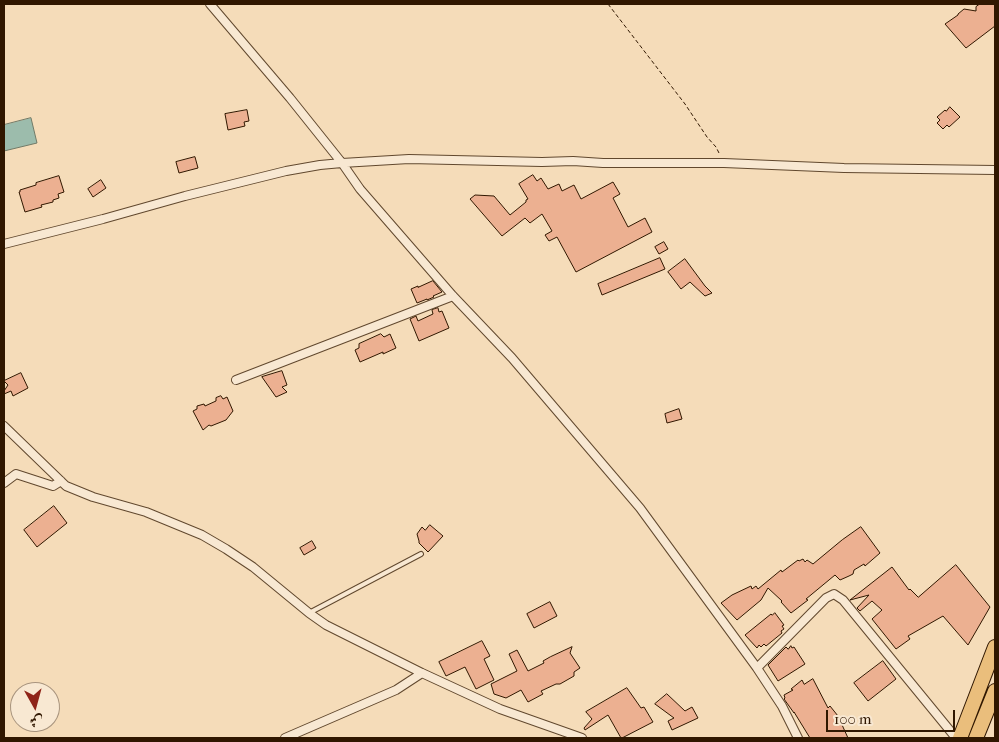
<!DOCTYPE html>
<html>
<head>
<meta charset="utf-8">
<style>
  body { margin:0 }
  #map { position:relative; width:999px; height:742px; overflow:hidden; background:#f5dcb9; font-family:"IM FELL French Canon",Amiri,serif }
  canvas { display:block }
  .frame { position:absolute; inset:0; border:5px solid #301700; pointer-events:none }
  .north { position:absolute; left:10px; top:682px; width:50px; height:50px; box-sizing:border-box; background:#f8e8d2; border:1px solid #a8947e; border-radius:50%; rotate:173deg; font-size:14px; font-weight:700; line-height:20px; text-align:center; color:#301700 }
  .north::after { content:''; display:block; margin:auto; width:18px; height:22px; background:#8f2418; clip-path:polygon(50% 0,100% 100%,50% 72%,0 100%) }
  .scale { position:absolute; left:826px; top:710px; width:129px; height:22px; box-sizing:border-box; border:2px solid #301700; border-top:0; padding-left:6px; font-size:15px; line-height:18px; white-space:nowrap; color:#301700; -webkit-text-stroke:4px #f8e8d2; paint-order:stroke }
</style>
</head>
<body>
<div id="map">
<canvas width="999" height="742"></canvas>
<div class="frame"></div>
<div class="north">ش</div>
<div class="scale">100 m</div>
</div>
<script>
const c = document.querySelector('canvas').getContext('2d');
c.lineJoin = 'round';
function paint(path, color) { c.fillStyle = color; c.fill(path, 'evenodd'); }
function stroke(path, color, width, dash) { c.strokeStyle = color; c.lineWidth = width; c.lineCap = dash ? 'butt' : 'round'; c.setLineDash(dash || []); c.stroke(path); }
const water = new Path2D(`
  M31,118L37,143L4,151V125Z`);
const building = new Path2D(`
  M980,4H995V26L966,48L945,24L958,15V14L964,9L976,11V7Z
  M950,107L960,117L949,127L947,125L943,129L937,123L940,120L937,117L945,110L946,111Z
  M247,110L249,121L244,122L245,126L228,130L225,114Z
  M195,157L198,168L179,173L176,162Z
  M533,175L537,181L541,178L548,189L559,184L562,191L574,185L581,199L613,182L620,194L613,198L628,227L645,218L652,232L576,272L557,237L549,241L545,235L552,231L542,214L530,223L525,218L502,236L470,199L475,195L494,196L510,215L526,202V200L528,199L519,184Z
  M59,176L64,192L58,194L59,198L53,200V202L41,205L42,207L25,212L19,192H20V190L36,185V183Z
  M101,180L106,188L93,197L88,189Z
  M664,242L668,249L659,254L655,247Z
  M660,258L665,269L602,295L598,284Z
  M685,259L705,286L712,293L705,296L690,282L681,289L668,272Z
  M433,281L442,292L433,296L434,297L427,300V299L417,303L411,289L418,286V287Z
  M438,308L439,312L442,311L449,328L419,341L410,319L416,316L418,321L433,314L432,310Z
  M381,334L384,337L390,334L396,348L383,354V352L360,362L355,350L359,348V344Z
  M282,371L287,385L282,387L287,392L276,397L262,377Z
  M21,373L28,388L13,396L11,391L4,394V391L8,385L4,381Z
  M221,396L223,399L227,397L233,411L226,420L211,426L209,425L203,430L193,411L197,409V406L204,404L205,406L216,401V398Z
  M679,409L682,419L667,423L665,414Z
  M54,506L67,523L37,547L24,530Z
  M430,525L443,536L428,552L419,543V541L417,534L422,527L425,530Z
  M861,527L880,553L865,566L864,564L854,570L853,574L849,576L840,580L835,575L806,599L808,600L791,613L781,602L782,601L768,588L761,600L737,620L721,603L732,595L751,586L752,589L756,586L758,589L781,570L782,572L798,560L799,561L803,559L805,562L807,560L813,564L842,540Z
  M312,541L316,548L304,555L300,548Z
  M956,565L990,607L968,645L943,616L908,636L910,639L896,649L872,619L882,610L872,601L860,611L857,608L869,595L850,600L892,567L909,590L910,589L918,597Z
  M550,602L557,616L534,628L527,614Z
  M775,613L784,625L782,626L784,629L781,631L782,633L766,646L764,644L761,647L759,645L757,648L745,635L771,614L772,615Z
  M482,641L490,656L484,659L494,680L476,689L465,667L446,676L439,662Z
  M791,646L792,648L794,647L805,664L778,681L768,665L786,647L788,649Z
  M572,647L570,653L580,668L574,672V676L560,684H556L541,691L543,694L528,702L521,690L506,698L494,694L491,684L517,671L509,654L517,650L528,671L544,663L543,661L550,657Z
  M883,661L896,679L868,701L854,683Z
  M813,679L828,708L830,706L838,716L848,738H810L794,712V713L784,699L785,698L784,695L793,690L791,689L802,680L804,684Z
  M627,688L641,708L644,707L653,722L622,738H621L608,715L585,730L584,728L592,719L586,712Z
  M667,694L685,711L692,707L698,718L672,730L668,721L674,718L655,704Z`);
const path = new Path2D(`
  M608,4L685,104L707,137L716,147L720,155`);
const service = new Path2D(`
  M309,613L421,554`);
const minor = new Path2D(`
  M210,4L290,98L342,163L360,189L453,296L512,358L640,508L757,668L782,706L798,738
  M4,244L103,219L185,196L286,171L320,165L342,163L409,159L542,162L573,161L603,163H724L844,168L995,170
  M236,380L453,296
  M4,426L66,486L93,497L146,512L202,535L226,549L253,567L309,613L326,625L422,673L500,709L582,738
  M4,483L16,474L53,486L61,481
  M757,668L826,598L834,594L843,600L956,738
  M285,738L396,690L422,673`);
const trunk = new Path2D(`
  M960,738L995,647
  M976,738L995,691`);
paint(water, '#9cbcac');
stroke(water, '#717a67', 1);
paint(building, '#ecb091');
stroke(building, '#301700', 1);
stroke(service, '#61482e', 6);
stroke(minor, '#61482e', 10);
stroke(trunk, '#301700', 16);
stroke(path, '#301700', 1, [4, 2.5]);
stroke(service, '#f8e8d2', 4);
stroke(minor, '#f8e8d2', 8);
stroke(trunk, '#eabe7c', 14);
</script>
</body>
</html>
